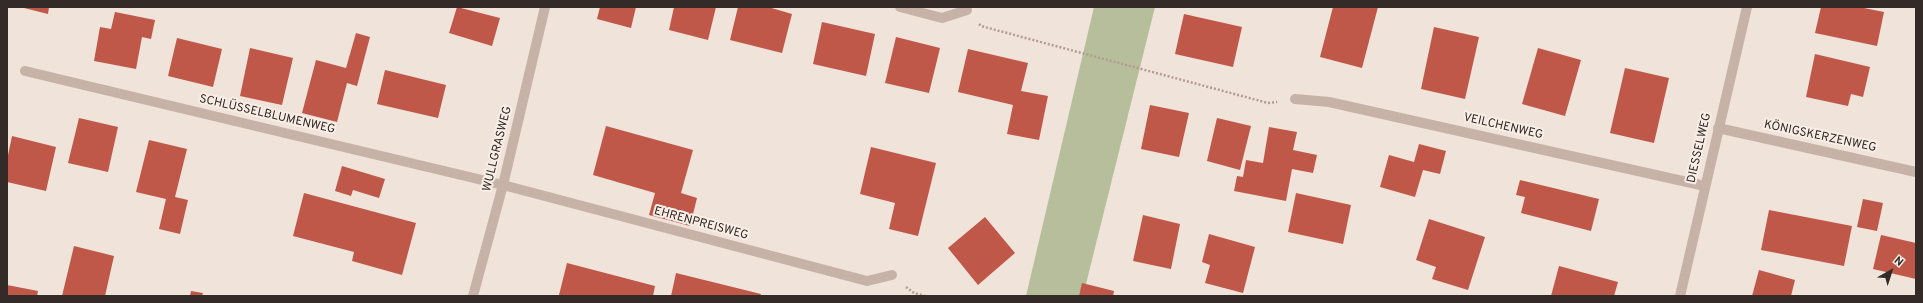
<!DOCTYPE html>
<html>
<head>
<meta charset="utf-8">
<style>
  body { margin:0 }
  #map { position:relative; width:1923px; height:303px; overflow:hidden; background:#f0e3da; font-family:Overpass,sans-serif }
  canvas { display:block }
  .frame { position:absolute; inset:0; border:8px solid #342a27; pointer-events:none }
  .north { position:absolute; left:1871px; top:251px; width:40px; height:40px; -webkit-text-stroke:3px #f8eee6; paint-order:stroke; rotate:39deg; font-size:11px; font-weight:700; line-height:16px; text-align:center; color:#342a27 }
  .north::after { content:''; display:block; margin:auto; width:14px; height:18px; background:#342a27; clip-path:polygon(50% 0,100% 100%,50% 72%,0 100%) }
</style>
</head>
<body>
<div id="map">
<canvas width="1923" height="303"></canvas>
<div class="frame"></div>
<div class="north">N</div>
</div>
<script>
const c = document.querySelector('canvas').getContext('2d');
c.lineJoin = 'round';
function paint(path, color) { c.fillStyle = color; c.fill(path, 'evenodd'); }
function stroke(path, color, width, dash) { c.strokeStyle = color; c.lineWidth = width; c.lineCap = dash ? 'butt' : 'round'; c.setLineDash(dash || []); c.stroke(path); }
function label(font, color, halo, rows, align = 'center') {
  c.font = font + ' Overpass,sans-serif'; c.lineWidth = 4; c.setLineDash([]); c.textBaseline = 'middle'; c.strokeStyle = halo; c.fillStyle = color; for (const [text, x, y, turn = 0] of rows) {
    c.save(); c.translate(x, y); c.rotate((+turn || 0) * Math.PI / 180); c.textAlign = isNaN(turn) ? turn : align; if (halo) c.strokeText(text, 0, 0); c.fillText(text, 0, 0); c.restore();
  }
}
const green = new Path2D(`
  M1094,7H1155L1083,296H1026Z`);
const building = new Path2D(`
  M20,7H49L48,14Z
  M457,7L500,18L492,46L449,33Z
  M600,7H636L631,28L597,19Z
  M674,7H716L708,40L669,30Z
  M738,7H768L792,14L782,53L730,40Z
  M1333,7H1378L1362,68L1320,57Z
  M1821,7H1859L1884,12L1877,46L1815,33Z
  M115,12L155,20L151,39L142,37L136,69L94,61L100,27L111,29Z
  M1184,14L1242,27L1233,67L1175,54Z
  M822,22L875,34L866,76L813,64Z
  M1434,27L1479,37L1465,99L1421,89Z
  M356,33L370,37L357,86L347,83L337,122L302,113L316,60L346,68Z
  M896,37L940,48L929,93L885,83Z
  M177,38L222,49L213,87L168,76Z
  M250,48L293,58L282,105L240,96Z
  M1538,48L1581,60L1565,116L1522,104Z
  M968,49L1028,63L1021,91L1048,96L1039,140L1007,134L1013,105L958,92Z
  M1815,54L1870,67L1863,97L1851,94L1848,106L1806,97Z
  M1625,68L1669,78L1654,143L1610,133Z
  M385,70L446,85L438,118L377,104Z
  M1150,105L1189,113L1179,157L1141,149Z
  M79,118L118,127L108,172L68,163Z
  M1217,118L1251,126L1240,170L1207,161Z
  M606,126L693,150L681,193L697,198L690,226L649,215L655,193L593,175Z
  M1269,127L1297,132L1293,150L1317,155L1313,173L1292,169L1286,201L1234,191L1237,176L1243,177L1246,160L1263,163Z
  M12,136L56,147L46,191L7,182V160Z
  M149,140L187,149L175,197L188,200L180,234L159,229L166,199L136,192Z
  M1419,144L1446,151L1440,174L1423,170L1415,197L1380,187L1389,155L1414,162Z
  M871,147L936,163L918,236L889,229L895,203L860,194Z
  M342,166L385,179L379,198L353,190L351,196L335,191Z
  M1520,180L1599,199L1591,231L1521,213L1525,197L1516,195Z
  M304,193L416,223L402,275L352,261L354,252L293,236Z
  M1296,193L1351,205L1343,244L1288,232Z
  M1863,199L1883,203L1877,231L1857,227Z
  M1769,210L1852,226L1844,266L1761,250Z
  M1143,215L1180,224L1171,269L1133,261Z
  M985,217L1015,253L978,285L948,248Z
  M1429,219L1485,237L1468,290L1432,279L1436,267L1416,260Z
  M1209,234L1255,247L1243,293L1205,283L1210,265L1202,262Z
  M1881,235L1916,243V279L1873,269Z
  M74,246L114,256L105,296H62Z
  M567,263L655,286L653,296H564L559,295Z
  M1559,266L1618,282L1614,296H1551Z
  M1759,270L1795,280L1791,296H1752Z
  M676,273L761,294L760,296H671Z
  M1082,283L1114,291L1113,296H1079Z
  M7,285L38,291L37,296H7Z
  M191,291L203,293L202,296H190Z`);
const path = new Path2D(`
  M979,24L981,26L1268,103L1277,102
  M906,287L914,293L925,296`);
const minor = new Path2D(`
  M900,7L942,18L967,10
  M25,71L503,185L867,281L892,275
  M1295,99L1329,102L1705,186
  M1718,128L1916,172
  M473,296L503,185L545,7
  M1680,296L1747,7`);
const streetNames = [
  ["SCHLÜSSELBLUMENWEG",267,115,13],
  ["VEILCHENWEG",1503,127,13],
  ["KÖNIGSKERZENWEG",1820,137,12],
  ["DIESSELWEG",1700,148,-77],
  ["WULLGRASWEG",498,149,-76],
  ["EHRENPREISWEG",701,224,15]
];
paint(green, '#b6be9b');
paint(building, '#bf5849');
stroke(path, '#b39c91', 2.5, [2, 2]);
stroke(minor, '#c7b2a7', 10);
label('12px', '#342a27', '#f8eee6', streetNames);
</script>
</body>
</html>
